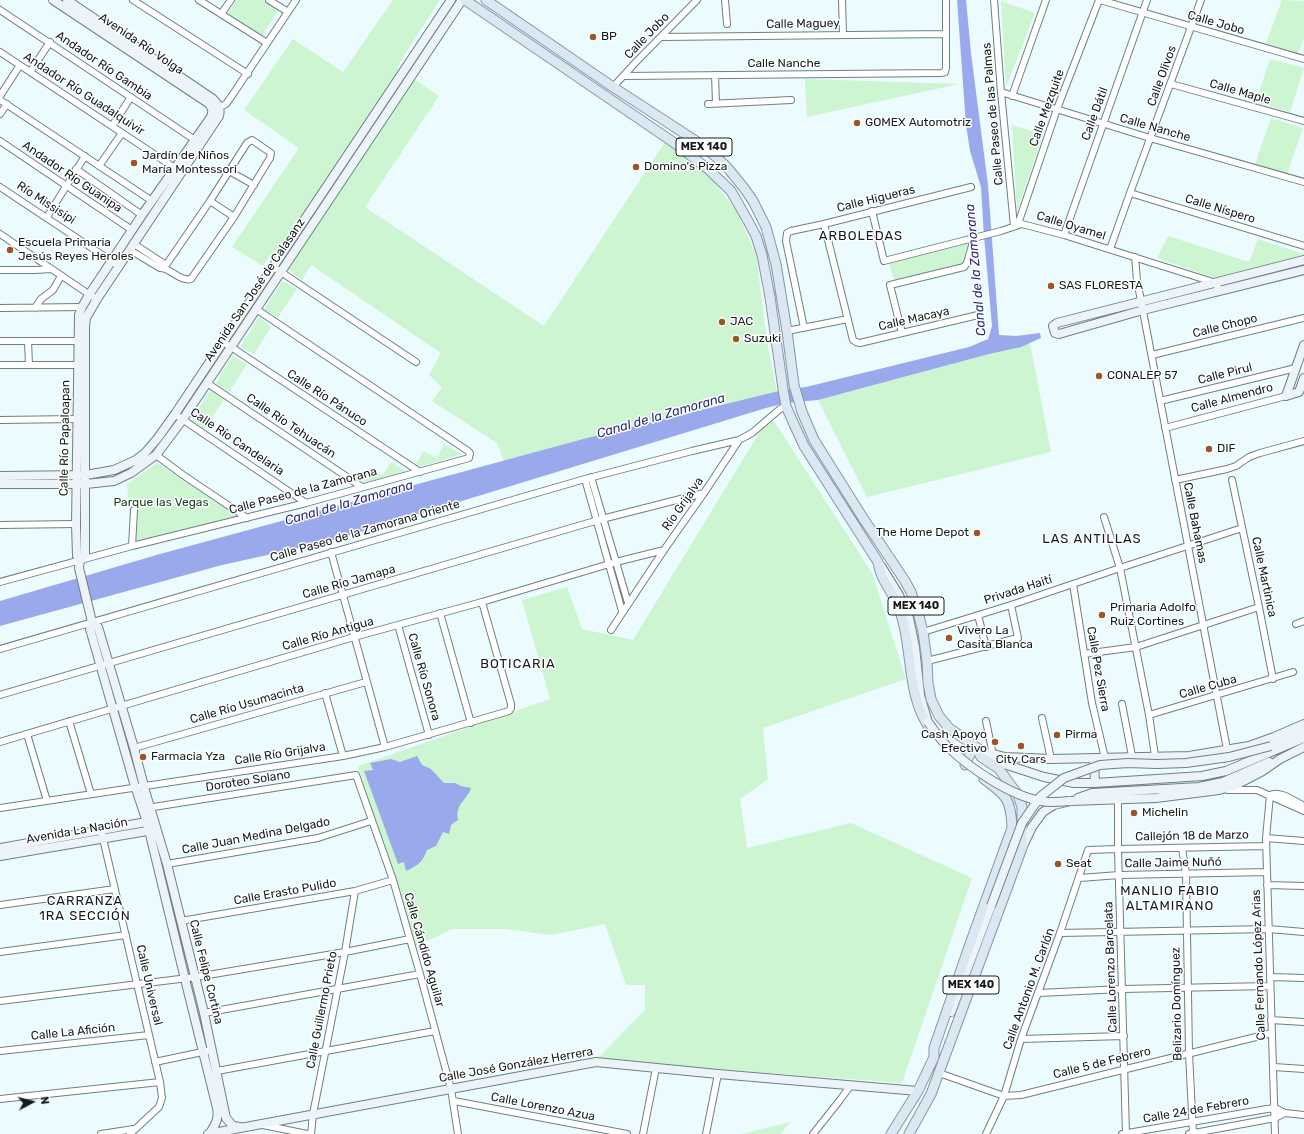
<!DOCTYPE html>
<html>
<head>
<meta charset="utf-8">
<style>
  body { margin:0 }
  #map { position:relative; width:1304px; height:1134px; overflow:hidden; background:#ebfbfe; font-family:Rubik,sans-serif }
  canvas { display:block }
  .north { position:absolute; left:12px; top:1082px; width:40px; height:40px; -webkit-text-stroke:3px #fff; paint-order:stroke; rotate:83deg; font-size:11px; font-weight:700; line-height:16px; text-align:center; color:#151c1d }
  .north::after { content:''; display:block; margin:auto; width:14px; height:18px; background:#151c1d; clip-path:polygon(50% 0,100% 100%,50% 72%,0 100%) }
</style>
</head>
<body>
<div id="map">
<canvas width="1304" height="1134"></canvas>
<div class="north">N</div>
</div>
<script>
const c = document.querySelector('canvas').getContext('2d');
c.lineJoin = 'round';
function paint(path, color) { c.fillStyle = color; c.fill(path, 'evenodd'); }
function stroke(path, color, width, dash) { c.strokeStyle = color; c.lineWidth = width; c.lineCap = dash ? 'butt' : 'round'; c.setLineDash(dash || []); c.stroke(path); }
function label(font, color, halo, rows, align = 'center') {
  c.font = font + ' Rubik,sans-serif'; c.lineWidth = 3; c.setLineDash([]); c.textBaseline = 'middle'; c.strokeStyle = halo; c.fillStyle = color; for (const [text, x, y, turn = 0] of rows) {
    c.save(); c.translate(x, y); c.rotate((+turn || 0) * Math.PI / 180); c.textAlign = isNaN(turn) ? turn : align; if (halo) c.strokeText(text, 0, 0); c.fillText(text, 0, 0); c.restore();
  }
}
const green = new Path2D(`
  M237,0H263L278,11L262,36L227,14Z
  M393,0H440L397,67L439,96L365,207L544,326L665,142L712,179L737,212L756,255L768,348L777,392L587,438L504,461L497,443L432,401L442,387L429,375L441,353L311,265L302,280L270,255L263,266L232,247L299,148L244,110L293,39L343,72Z
  M1282,0L1304,1V38L1298,53L1266,43Z
  M1001,1L1035,13L1006,87Z
  M1270,59L1304,68L1290,112L1256,102Z
  M805,79L959,84L807,117Z
  M1271,118L1303,128L1287,174L1255,164Z
  M1012,125L1043,135L1017,211Z
  M1168,236L1249,262L1258,239L1304,254V257L1217,279L1157,258Z
  M968,244L962,265L894,280L889,263Z
  M282,281L297,289L278,317L264,310Z
  M259,317L271,327L254,354L240,347Z
  M1030,343L1051,452L867,497L818,400Z
  M232,356L247,364L229,392L216,383Z
  M210,390L224,399L205,429L191,421Z
  M770,415L872,573L906,679L763,728L768,779L740,799L747,848L851,823L972,878L902,1083L596,1060L645,1010V985H626L605,924L551,935L505,929H452L413,948L358,766L550,699L522,600L567,587L582,629L633,640Z
  M444,444L462,454L419,467L415,465L424,451L439,460L437,457Z
  M391,462L406,471L364,483L360,480L369,469L384,476L383,475Z
  M157,463L239,516L132,545L127,484Z
  M790,1122L781,1134H742Z`);
const water = new Path2D(`
  M957,0H966L971,53L988,185L999,335L1016,336L1040,333L1041,338L1021,347L989,354L818,400L786,403L766,408L331,541L222,565L0,626V601L160,554L587,438L783,390L806,387L969,347L988,339L992,326L984,236L981,187L970,151L966,125Z
  M417,756L422,765L431,769L444,783H455L461,786L471,788C467,801 455,803 458,820L451,825L449,834L443,832L436,846L427,850C422,863 418,865 406,871L404,862L398,864L364,771L373,770L370,763L391,759L400,762Z`);
const street = new Path2D(`
  M133,0L248,74
  M199,0L267,43
  M269,0L288,12
  M725,0L727,24
  M842,0L843,34
  M994,0L1001,92L1014,226
  M1100,0L1304,59
  M0,10L195,140
  M221,14L231,0
  M661,37L945,34
  M0,52L175,168
  M30,72L50,42
  M715,75L716,103
  M624,76L941,73L945,72L946,68V0
  M1171,84L1304,121
  M613,87L636,62L697,0
  M1001,92L1150,138L1304,182
  M0,96L20,65
  M1012,96L1046,0
  M0,100L152,201
  M708,104L791,100
  M216,109L226,104L229,100L296,0
  M0,114L7,104
  M112,126L131,97
  M0,141L132,230
  M99,166L122,133
  M76,169L142,215
  M229,171L254,185
  M0,187L119,266
  M1130,193L1304,246
  M210,201L234,217
  M872,211L884,261L1001,231L1022,224L1064,235L1216,283L1219,291
  M47,217L85,156
  M824,224L853,340L856,342L860,343L978,315
  M1018,224L1057,109L1099,0
  M0,234L93,297
  M1064,235L1147,0
  M134,244L163,263L164,268
  M1110,249L1130,193L1201,0
  M130,250L160,268C171,268 180,282 191,279L234,217L270,158L271,153L252,140L247,143L210,201L164,268
  M1135,257L1137,280L1227,749
  M272,266L416,362
  M0,270H35L51,269
  M0,308L82,307
  M35,308L41,299L53,290L61,276
  M804,328L786,241L787,233L791,231L824,224L971,187
  M787,331L848,319
  M902,333L890,285L964,267L967,263L974,238
  M0,341H82
  M28,341L29,365
  M222,341L420,472
  M1152,355L1304,318
  M0,365H81
  M207,383L362,487
  M1160,401L1296,368
  M179,417L306,503
  M0,420L77,419
  M1165,428L1286,396
  M156,455L183,475L247,518
  M591,477L628,603
  M585,479L622,611
  M1175,480L1227,469L1236,466L1249,457L1260,453L1304,441
  M1232,480L1259,607L1273,679
  M1104,517L1120,568L1149,715L1155,756
  M0,525L76,524
  M132,546L134,510
  M331,552L385,747
  M0,582L132,546L306,503L469,458L470,453L468,451L256,309
  M1073,584L1092,703L1105,758
  M440,613L471,723
  M978,615L986,647
  M1296,624L1304,621
  M398,625L429,735
  M611,630L664,550L704,493L739,440L752,433L780,409L786,406
  M923,632L1011,605L1120,568L1242,528
  M0,649L585,479L692,451L739,440
  M1084,654L1136,647L1259,607
  M927,661L1018,638L1011,605
  M325,693L343,756
  M0,695L602,519L704,493
  M1122,704L1132,756
  M1149,715L1293,672
  M1042,718L1051,759
  M69,721L91,794
  M986,721L993,755
  M27,734L47,801
  M0,742L354,637L482,602L616,562L664,550
  M134,748L366,682
  M1228,790H1257L1304,811
  M1118,799V849L1126,1134
  M0,808L343,756L385,747L509,711L511,708V704L482,602
  M147,808L356,775L393,880L420,974L451,1089L458,1134
  M101,830L160,1082L162,1098L159,1107L130,1134
  M1266,838L1304,841
  M1182,848L1186,874L1189,1053L1193,1133
  M167,864L318,838L371,821
  M1080,878L1119,875L1267,872
  M1267,885L1304,886
  M0,905L115,889
  M181,921L355,891L393,880
  M1060,933L1269,929L1304,932
  M0,952L126,935
  M1270,977L1304,978
  M1039,993L1122,989L1270,986
  M0,1001L196,977L345,952L410,939
  M204,1013L420,974
  M1271,1020L1304,1022
  M1021,1039L1124,1036
  M0,1051L149,1035
  M155,1062L207,1051
  M1274,1067L1304,1069
  M217,1071L435,1031
  M939,1073L1004,1096L1021,1095L1272,1033
  M0,1099L160,1082
  M454,1101L627,1134
  M263,1125L307,1134
  M101,1134L134,1129
  M311,1134L313,1114L345,952L355,891
  M643,1134L656,1068
  M706,1134L718,1074
  M813,1134L840,1100L851,1085
  M986,1134L1004,1096L1021,1039L1060,933L1088,850L1118,849L1266,846
  M1122,1134L1267,1109L1275,1108L1285,1113L1304,1115
  M1189,1134L1275,1118L1285,1113
  M1275,1134L1267,872L1266,838L1270,795C1280,790 1294,801 1304,806`);
const secondary = new Path2D(`
  M53,0L208,103C213,108 213,111 211,117L142,215L89,295L82,307L79,315L76,524L77,556L80,560
  M67,0L213,99C218,104 221,108 219,116L97,299L86,318L85,327V555L80,560L79,568L92,622L90,629L134,783L147,822L185,979L217,1108C219,1118 216,1124 210,1133
  M1304,260L1057,323L1053,326L1055,333L1059,334L1143,310L1304,270
  M1286,396L1304,345
  M1286,396L1299,392L1304,378
  M0,476L86,475L114,470L136,460L145,453L157,439L175,414L451,0
  M0,484H86L114,481L131,473L156,455L183,419L462,0
  M881,566L899,595L909,618L915,647L920,695L927,719
  M92,622L98,627L134,748L146,794L167,864L204,1013L226,1118L233,1126L240,1127
  M1271,746L1304,731
  M976,747L1004,764L1044,777L1074,783H1095L1202,776L1226,771L1304,738
  M990,753L1005,757L1051,759L1189,756L1249,746L1274,737L1304,724
  M1094,761L1095,783
  M1078,798L1092,793L1199,787L1223,782L1269,762
  M0,848L152,821
  M1022,848L1032,827L1043,812L1054,805L1071,801L1156,798L1219,790L1234,786L1261,772L1280,759L1304,747
  M0,856L153,830
  M951,1012L991,906
  M208,1134L596,1062L718,1074L918,1091`);
const primary = new Path2D(`
  M465,0L673,142L708,169L731,191L748,221L756,236L762,255L770,297L783,389L786,406L793,422L804,446L878,562C880,580 892,590 898,606C914,646 905,696 931,730
  M486,0L613,87L696,141L715,156L726,166L744,188L753,201L766,227L776,264L787,331L794,385L802,412L814,440L863,518L905,581L911,592L918,612L923,632L927,661L928,683L931,699L939,716L949,728L976,747L981,757L999,769L1018,795L1022,807V848L931,1094L909,1134
  M965,765L974,746
  M891,1134L918,1091L934,1057V1048L971,941L1012,828C1011,799 1007,796 984,779`);
const secondaryBridge = new Path2D(`
  M928,722C934,730 941,741 949,748C971,769 1011,796 1041,801C1050,803 1060,802 1069,801
  M991,906L1022,823L1040,797L1064,778L1100,765L1128,763L1157,764L1186,763L1229,757L1271,746`);
const markers = [
  [593,37,4,"#9a5627"],
  [857,123,4,"#9a5627"],
  [134,163,4,"#9a5627"],
  [636,167,4,"#9a5627"],
  [10,250,4,"#9a5627"],
  [1051,286,4,"#9a5627"],
  [722,322,4,"#9a5627"],
  [736,339,4,"#9a5627"],
  [1099,376,4,"#9a5627"],
  [1209,449,4,"#9a5627"],
  [977,533,4,"#9a5627"],
  [1102,615,4,"#9a5627"],
  [949,638,4,"#9a5627"],
  [1057,735,4,"#9a5627"],
  [995,742,4,"#9a5627"],
  [1021,746,4,"#9a5627"],
  [143,757,4,"#9a5627"],
  [1134,813,4,"#9a5627"],
  [1058,864,4,"#9a5627"]
];
const shields = [
  [704,147,56],
  [916,606,56],
  [971,985,56]
];
const shieldNames = [
  ["MEX 140",704,147],
  ["MEX 140",916,606],
  ["MEX 140",971,985]
];
const streetNames = [
  ["Calle Jobo",1216,23,16],
  ["Calle Maguey",803,24,-1],
  ["Calle Jobo",647,36,-46],
  ["Avenida Río Volga",141,44,34],
  ["Calle Nanche",784,64],
  ["Andador Río Gambia",104,66,34],
  ["Calle Olivos",1162,76,-70],
  ["Calle Maple",1240,92,16],
  ["Andador Río Guadalquivir",84,94,33],
  ["Calle Mezquite",1047,108,-70],
  ["Calle Paseo de las Palmas",993,114,-95],
  ["Calle Dátil",1095,114,-70],
  ["Calle Nanche",1155,128,16],
  ["Andador Río Guanipa",72,177,34],
  ["Calle Higueras",876,199,-14],
  ["Río Missisipi",46,203,33],
  ["Calle Níspero",1220,209,17],
  ["Calle Oyamel",1071,226,17],
  ["Avenida San José de Calasanz",255,290,-56],
  ["Calle Macaya",914,319,-13],
  ["Calle Chopo",1225,326,-14],
  ["Calle Pirul",1225,374,-14],
  ["Calle Río Pánuco",327,398,33],
  ["Calle Almendro",1232,398,-15],
  ["Calle Río Tehuacán",291,426,34],
  ["Calle Río Papaloapan",65,438,-89],
  ["Calle Río Candelaria",237,442,34],
  ["Calle Paseo de la Zamorana",303,491,-15],
  ["Río Grijalva",683,504,-55],
  ["Calle Bahamas",1195,523,79],
  ["Calle Paseo de la Zamorana Oriente",365,531,-16],
  ["Calle Martinica",1264,577,78],
  ["Calle Río Jamapa",349,582,-16],
  ["Privada Haití",1018,590,-18],
  ["Calle Río Antigua",328,634,-16],
  ["Calle Pez Sierra",1098,669,80],
  ["Calle Río Sonora",424,677,74],
  ["Calle Cuba",1208,687,-16],
  ["Calle Río Usumacinta",247,704,-16],
  ["Calle Río Grijalva",280,754,-9],
  ["Doroteo Solano",248,781,-9],
  ["Avenida La Nación",77,831,-10],
  ["Calle Juan Medina Delgado",256,836,-11],
  ["Callejón 18 de Marzo",1192,836,-1],
  ["Calle Jaime Nuñó",1173,863,-1],
  ["Calle Erasto Pulido",285,892,-10],
  ["Calle Cándido Aguilar",424,950,74],
  ["Calle Fernando López Arias",1259,965,-92],
  ["Calle Lorenzo Barcelata",1111,967,-92],
  ["Calle Felipe Cortina",206,972,76],
  ["Calle Universal",149,985,77],
  ["Calle Antonio M. Carlón",1029,989,-70],
  ["Belizario Domínguez",1177,1004,-91],
  ["Calle Guillermo Prieto",322,1010,-79],
  ["Calle La Afición",73,1032,-6],
  ["Calle 5 de Febrero",1102,1063,-14],
  ["Calle José González Herrera",516,1065,-10],
  ["Calle Lorenzo Azua",543,1107,11],
  ["Calle 24 de Febrero",1196,1110,-10]
];
const poiNames = [
  ["BP",601,37],
  ["GOMEX Automotriz",865,123],
  ["Jardín de Niños",142,156],
  ["María Montessori",142,170],
  ["Domino's Pizza",644,167],
  ["Escuela Primaria",18,243],
  ["Jesús Reyes Heroles",18,257],
  ["SAS FLORESTA",1059,286],
  ["JAC",730,322],
  ["Suzuki",744,339],
  ["CONALEP 57",1107,376],
  ["DIF",1217,449],
  ["The Home Depot",969,533,"right"],
  ["Primaria Adolfo",1110,608],
  ["Ruiz Cortines",1110,622],
  ["Vivero La",957,631],
  ["Casita Blanca",957,645],
  ["Cash Apoyo",987,735,"right"],
  ["Efectivo",987,749,"right"],
  ["Pirma",1065,735],
  ["Farmacia Yza",151,757],
  ["City Cars",1021,760,"center"],
  ["Michelin",1142,813],
  ["Seat",1066,864]
];
const parkNames = [
  ["Parque las Vegas",161,503]
];
const neighbourhoodNames = [
  ["ARBOLEDAS",861,236],
  ["LAS ANTILLAS",1092,539],
  ["BOTICARIA",518,664],
  ["MANLIO FABIO",1170,891],
  ["ALTAMIRANO",1170,906],
  ["CARRANZA",85,901],
  ["1RA SECCIÓN",85,916]
];
const waterNames = [
  ["Canal de la Zamorana",976,270,-95],
  ["Canal de la Zamorana",661,416,-16],
  ["Canal de la Zamorana",349,503,-16]
];
paint(green, '#cdf5d1');
paint(water, '#9aa8ec');
stroke(street, '#6e8083', 8);
stroke(secondary, '#6e8083', 10);
stroke(primary, '#8697a4', 11);
stroke(street, '#fff', 6);
stroke(secondary, '#edf4f9', 8);
stroke(primary, '#dbe8f4', 9);
stroke(secondaryBridge, '#6e8083', 10, []);
stroke(secondaryBridge, '#edf4f9', 8);
for (const [x, y, r, color] of markers) { const dot = new Path2D(); dot.arc(x, y, r, 0, 2 * Math.PI); c.fillStyle = color; c.fill(dot); stroke(dot, '#fff', 1.5); }
for (const [x, y, w] of shields) { const box = new Path2D(); box.roundRect(x - w / 2, y - 9, w, 18, 3); c.fillStyle = '#fff'; c.fill(box); stroke(box, '#151c1d', 1); }
label('bold 11px', '#151c1d', null, shieldNames);
label('12px', '#151c1d', '#fff', streetNames);
label('12px', '#151c1d', '#fff', poiNames, 'left');
label('12px', '#16431f', '#fff', parkNames);
c.letterSpacing = '1px';
label('13px', '#151c1d', '#fff', neighbourhoodNames);
c.letterSpacing = '0px';
label('italic 13px', '#282d7b', '#fff', waterNames);
</script>
</body>
</html>
